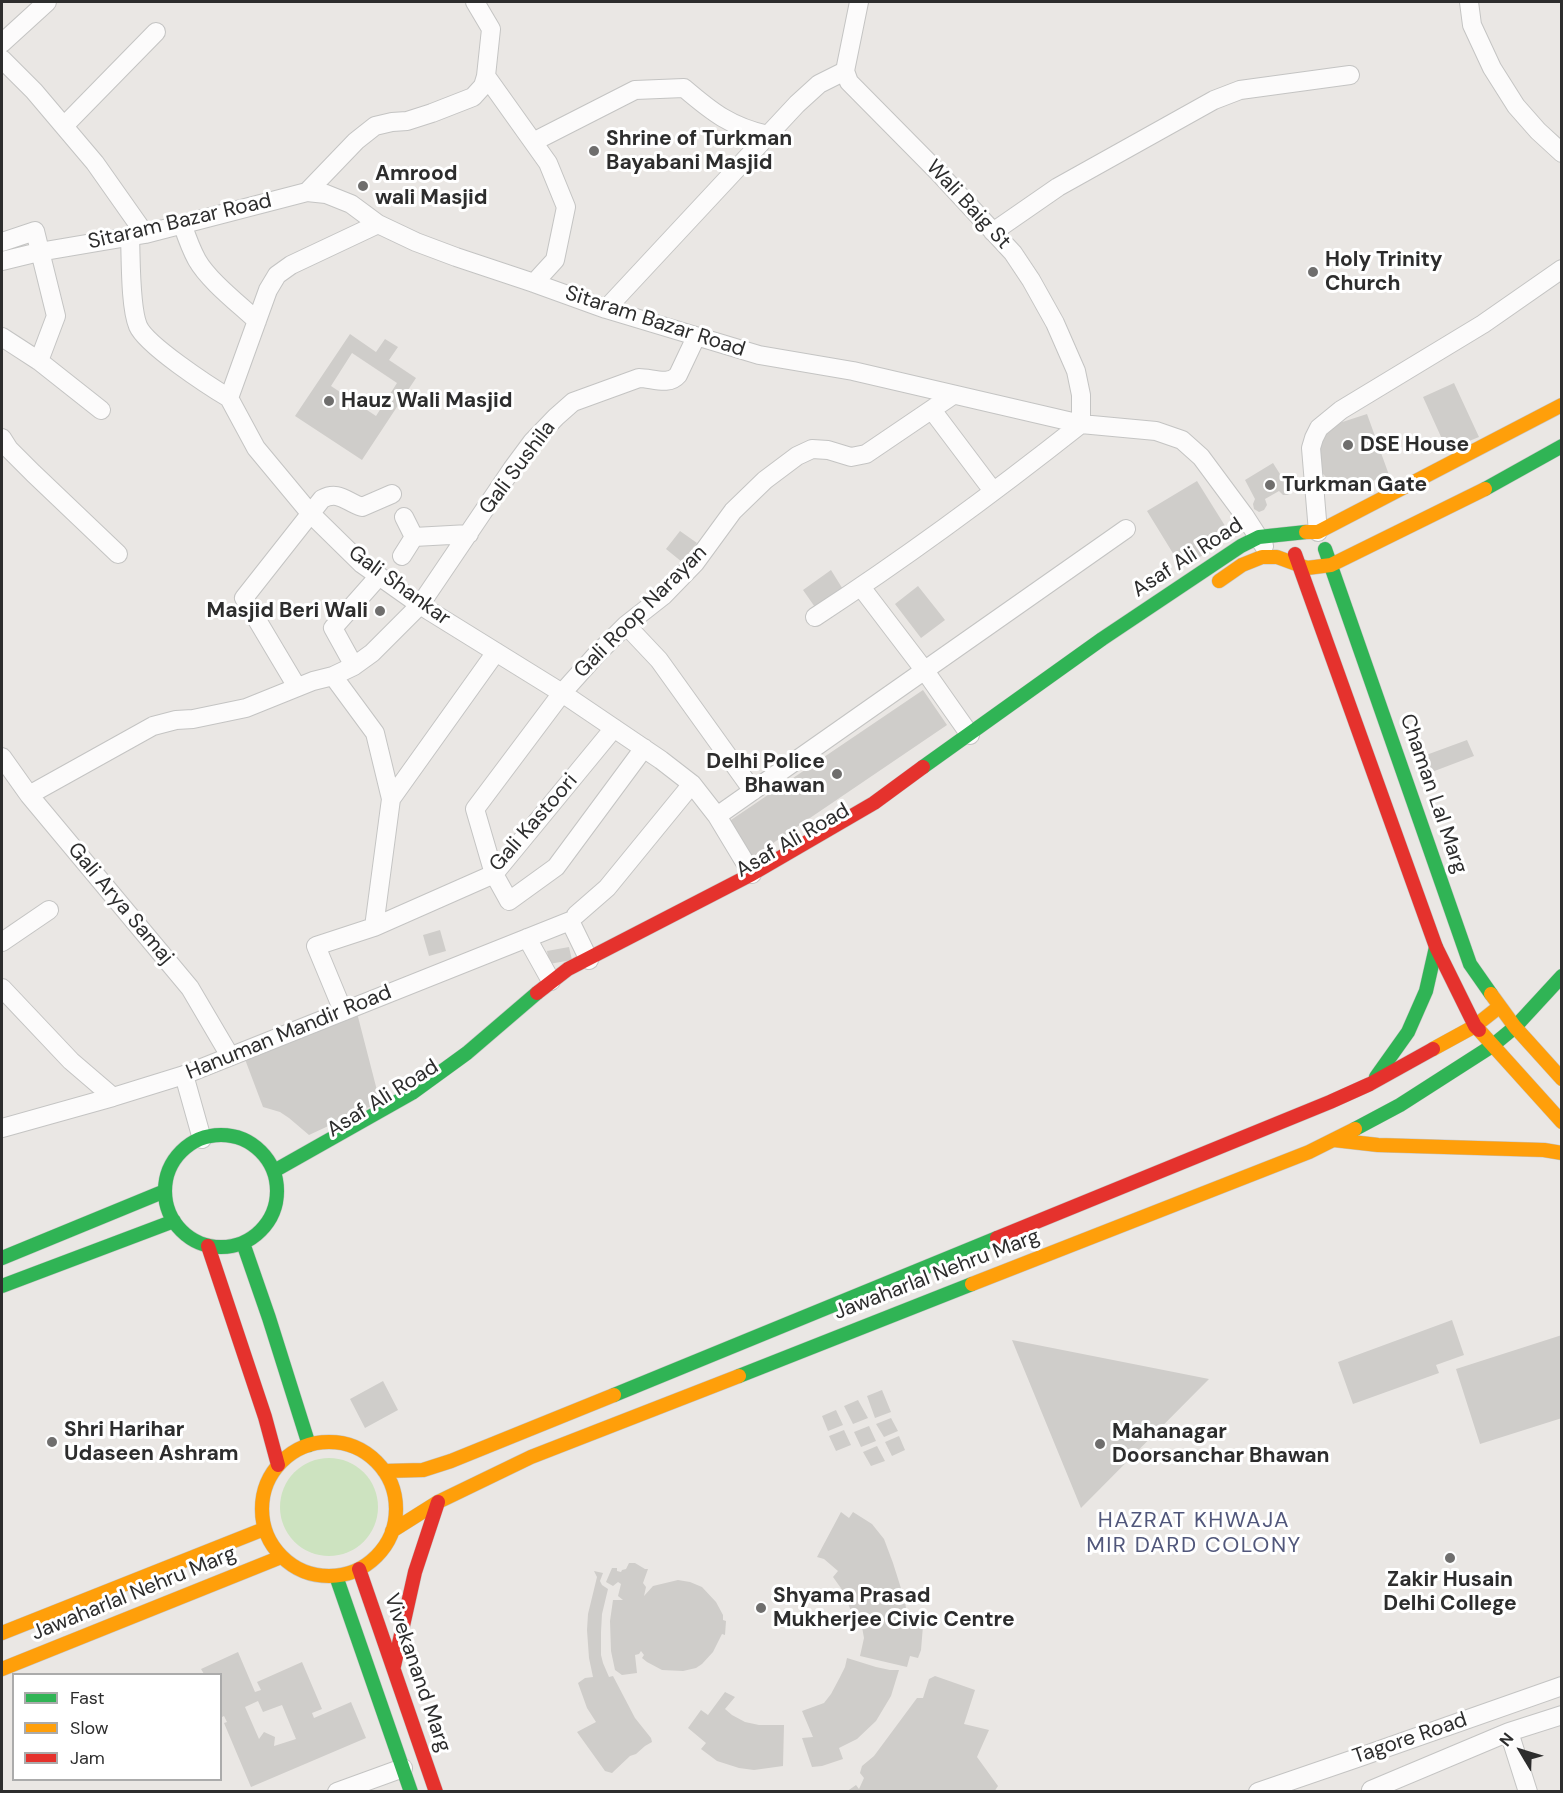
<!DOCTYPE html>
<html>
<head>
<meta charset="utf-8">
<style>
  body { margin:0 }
  #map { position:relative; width:1563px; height:1793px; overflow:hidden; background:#eae7e4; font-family:"DM Sans",sans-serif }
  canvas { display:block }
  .frame { position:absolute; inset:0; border:3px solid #2d2d2d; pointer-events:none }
  .legend { position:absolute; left:12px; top:1673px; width:210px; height:108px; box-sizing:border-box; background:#fff; border:2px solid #ababab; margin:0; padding:8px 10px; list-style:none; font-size:18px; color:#2d2d2d }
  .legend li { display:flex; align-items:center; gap:12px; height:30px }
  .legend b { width:30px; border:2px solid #ababab }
  .north { position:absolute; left:1491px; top:1721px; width:60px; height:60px; -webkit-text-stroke:4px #fff; paint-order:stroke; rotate:308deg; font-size:16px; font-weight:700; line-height:24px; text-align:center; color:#2d2d2d }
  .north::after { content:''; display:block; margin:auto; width:21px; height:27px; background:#2d2d2d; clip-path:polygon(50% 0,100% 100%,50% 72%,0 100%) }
</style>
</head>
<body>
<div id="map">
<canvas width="1563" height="1793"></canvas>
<div class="frame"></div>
<ul class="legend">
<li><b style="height:8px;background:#30b455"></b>Fast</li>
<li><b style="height:8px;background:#ff9f0a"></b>Slow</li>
<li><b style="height:8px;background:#e5322d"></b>Jam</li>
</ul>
<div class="north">N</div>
</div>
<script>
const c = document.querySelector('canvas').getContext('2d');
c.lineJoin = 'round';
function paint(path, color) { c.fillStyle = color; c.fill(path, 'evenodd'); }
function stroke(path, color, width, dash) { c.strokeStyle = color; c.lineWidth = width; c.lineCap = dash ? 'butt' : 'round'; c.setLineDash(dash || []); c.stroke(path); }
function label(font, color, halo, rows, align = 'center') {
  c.font = font + ' "DM Sans",sans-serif'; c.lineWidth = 6; c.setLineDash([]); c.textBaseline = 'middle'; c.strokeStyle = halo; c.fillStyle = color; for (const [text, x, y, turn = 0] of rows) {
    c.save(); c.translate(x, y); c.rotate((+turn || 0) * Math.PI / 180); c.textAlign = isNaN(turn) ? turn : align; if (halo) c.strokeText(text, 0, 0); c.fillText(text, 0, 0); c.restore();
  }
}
const green = new Path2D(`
  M280 1507a49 49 0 1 1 98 0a49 49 0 1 1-98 0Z`);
const building = new Path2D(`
  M350,334L376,352L385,339L398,347L389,360L416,378L362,460L295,416ZM352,353L397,383L376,416L331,386Z
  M1454,383L1479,437L1447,450L1423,397Z
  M1367,414L1389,475L1349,489L1332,483L1319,470L1315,453L1330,426Z
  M1273,463L1285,482L1292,483L1293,488L1292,493L1287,495H1283L1279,491L1265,499L1267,505L1264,510L1259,512L1254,509L1253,504L1255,499L1245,480Z
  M1197,481L1232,537L1182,568L1147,511Z
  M680,531L697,543L682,562L666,549Z
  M831,570L844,591L817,610L803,590Z
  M918,586L945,620L921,638L895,604Z
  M923,690L947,725L751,858L728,822Z
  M1467,740L1474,756L1424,775L1418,758Z
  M440,930L446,951L429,956L423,935Z
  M569,947L572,960L549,964L547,951Z
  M357,1013L380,1102L309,1135L289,1118L280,1112L263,1107L243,1054Z
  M1452,1320L1464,1355L1436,1365L1439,1373L1353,1404L1338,1362Z
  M1562,1335V1418L1480,1444L1456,1369Z
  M1012,1340L1209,1379L1081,1508Z
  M383,1381L398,1410L365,1428L350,1399Z
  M882,1390L891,1412L875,1418L867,1396Z
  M858,1400L868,1418L853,1424L844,1406Z
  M836,1410L843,1425L828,1431L822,1416Z
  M891,1418L898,1431L884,1437L876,1424Z
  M869,1426L876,1441L861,1447L854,1432Z
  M844,1430L851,1445L836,1451L829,1436Z
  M899,1436L905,1450L892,1456L885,1442Z
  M877,1446L885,1461L871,1466L863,1452Z
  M841,1512L849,1518L853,1512L872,1524L884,1539L893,1563L905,1601L908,1623L913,1620V1627L923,1626L921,1650L918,1658L910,1656L907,1667L860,1656L864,1638L862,1627L854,1626L853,1616L843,1591L833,1577L838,1571L824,1559L817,1557Z
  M629,1563H635L645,1569H648L643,1583L646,1587L644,1596L653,1586L678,1580L690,1582L702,1587L716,1602L723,1615V1620L726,1621L725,1635L722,1634L713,1652L702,1664L696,1668L683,1671L662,1670L647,1662L642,1658L644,1655L641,1651L639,1654L635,1655L637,1673L622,1675L615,1670L611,1651L610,1621L613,1600H623L618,1596L621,1584L618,1582L613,1586L606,1582L612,1568H617V1571L621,1572L622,1570L626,1569Z
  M594,1571L603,1573L600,1581L602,1585L608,1589L602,1614L601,1632V1655L603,1663L609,1677L613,1676L635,1718L651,1738L652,1742L645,1746L636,1754L630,1756L612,1773L605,1771L577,1732L596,1722L587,1708L578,1683L585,1678L593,1677L589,1658L587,1630L588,1614L597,1577Z
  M238,1652L255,1692L261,1690L257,1682L302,1662L322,1709L312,1713L314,1718L351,1702L366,1738L251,1787L224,1723L227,1722L224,1716L222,1717L220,1715V1674H204L201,1669ZM258,1701L263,1712L282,1705L296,1739L274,1746L275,1737L264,1732L259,1739L245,1707Z
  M847,1658L876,1667L890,1670H899L891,1696L876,1721L857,1739L839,1748L843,1759L822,1766L812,1767L802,1738L813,1737L802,1711L824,1703L831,1694L839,1679L845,1667Z
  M935,1676L975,1690L964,1724L989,1730L977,1757L998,1786L994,1792H846L856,1785L859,1789L864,1778L860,1773L862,1766L874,1756L917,1698H923L929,1679Z
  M725,1692L735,1697L725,1709L732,1715L745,1722L759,1725H784L783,1766L754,1770L739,1768L717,1761L701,1749L706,1743L688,1728L701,1710L708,1715Z`);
const street = new Path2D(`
  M1469,2L1472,25L1492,68L1516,106L1538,131L1562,153
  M2,43L47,2
  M2,59L34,91L95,163L145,234
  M486,76L548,163L566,207L555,260L534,283
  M64,126L156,32
  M533,142L635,90L684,88C712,112 731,127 768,135
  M307,192L356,141L375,126L392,122L407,121L432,113L473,97L483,86L486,76L491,29L475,2
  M378,224L291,265L277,275L268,290L229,398L256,448L310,513L362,564L420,605L562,693L661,760L692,784L717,816L752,874
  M183,226C187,238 191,249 197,260C209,281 239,304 257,321
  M993,232L1058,187L1214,100L1240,90L1350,75
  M130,237C131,259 130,307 138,326C146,345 209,386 229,398
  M2,242L35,231L56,316L39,361
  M2,261L39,252L145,234L307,192L326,194L351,204L378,224L416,242L456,257L534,283L606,309L759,355L853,371L1081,424L1156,431L1182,440L1201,457L1244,515L1264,546
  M606,309L797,104L819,84L845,71
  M2,337L39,361L101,410
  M932,410L993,491
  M2,438L9,449L33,473L118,554
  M404,517L414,537L469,534
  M1318,532L1311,448L1314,438L1319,428L1341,410L1483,324L1562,269
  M402,556L414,537
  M861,587L925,671L970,735
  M815,617C907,557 995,492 1081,424V395L1076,371L1055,323L1031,280L1013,253L938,172L849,82L845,71L859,2
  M626,625L659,660L753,791
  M354,666L333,628L379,576
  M333,676L375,733L391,799L374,927L316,946L343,1011
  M297,687L244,598L322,499C339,490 346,502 362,507L392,494
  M644,748L556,867L509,901L494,874L475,809L562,693L597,654L626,625L663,596L695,563L733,511L765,480L797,456L812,449L828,450L851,457L866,454L953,395
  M2,757L29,795L190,988L230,1056
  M29,795L153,726L176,720L193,719L246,708L313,681L333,676L354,666L372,653L420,605L512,469L532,442L556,417L573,402L639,378C652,378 669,386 678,375L696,337
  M391,799L496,652
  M717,816L1126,529
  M576,915L607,888L692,784
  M374,927L494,874L614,728
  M527,938L551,981
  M2,942L49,910
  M2,988L71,1061L113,1097
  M184,1075L202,1139
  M2,1128L113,1097L184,1075L570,921L589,960
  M337,1792L403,1768
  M1258,1792L1360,1757L1562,1686
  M1372,1792L1371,1790L1509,1732
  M1528,1792L1509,1732L1562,1715`);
const fast = new Path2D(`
  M1485,489L1562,446
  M1325,549L1470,964L1491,994
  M923,767L1102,639L1241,546L1259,537L1306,532
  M1376,1077L1408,1032L1426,991L1436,947
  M1355,1129L1400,1105L1492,1046L1515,1027L1562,976
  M165 1191a56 56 0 1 1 112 0a56 56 0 1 1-112 0Z
  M274,1171L412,1093L467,1053L537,993
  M243,1243L269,1318L309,1445
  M2,1258L165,1191
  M2,1286L174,1221
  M739,1376L972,1284
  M614,1395L997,1238
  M336,1576L411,1792`);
const slow = new Path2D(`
  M1306,532H1318L1562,405
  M1219,581L1242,565L1262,557H1277L1307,568L1331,565L1485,489
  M1491,994L1515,1027L1562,1079
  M1479,1030L1562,1122
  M1433,1049L1475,1026L1499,1007
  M1334,1140L1378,1145L1544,1150L1562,1153
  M972,1284L1309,1152L1355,1129
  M262 1509a67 67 0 1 1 134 0a67 67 0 1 1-134 0Z
  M384,1471L423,1470L451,1461L614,1395
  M392,1531L438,1502L531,1457L739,1376
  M2,1633L264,1529
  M2,1669L281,1557`);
const jam = new Path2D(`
  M1295,554L1436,947L1475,1026L1479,1030
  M537,993L568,969L752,874L874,803L923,767
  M997,1238L1330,1102L1370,1084L1433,1049
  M208,1246L265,1417L278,1465
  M359,1569L436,1792
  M394,1666L415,1572L438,1502`);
const markers = [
  [594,151,6,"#6f6e6d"],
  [363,186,6,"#6f6e6d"],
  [1313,272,6,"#6f6e6d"],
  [329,401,6,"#6f6e6d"],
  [1348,445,6,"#6f6e6d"],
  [1270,485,6,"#6f6e6d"],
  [380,611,6,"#6f6e6d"],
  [837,774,6,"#6f6e6d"],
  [52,1442,6,"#6f6e6d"],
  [1100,1444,6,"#6f6e6d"],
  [1450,1558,6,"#6f6e6d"],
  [761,1608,6,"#6f6e6d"]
];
const poiNames = [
  ["Shrine of Turkman",606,139],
  ["Bayabani Masjid",606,163],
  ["Amrood",375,174],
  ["wali Masjid",375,198],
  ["Holy Trinity",1325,260],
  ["Church",1325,284],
  ["Hauz Wali Masjid",341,401],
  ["DSE House",1360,445],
  ["Turkman Gate",1282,485],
  ["Masjid Beri Wali",368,611,"right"],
  ["Delhi Police",825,762,"right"],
  ["Bhawan",825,786,"right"],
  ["Shri Harihar",64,1430],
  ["Udaseen Ashram",64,1454],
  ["Mahanagar",1112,1432],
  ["Doorsanchar Bhawan",1112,1456],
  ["Zakir Husain",1450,1580,"center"],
  ["Delhi College",1450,1604,"center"],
  ["Shyama Prasad",773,1596],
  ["Mukherjee Civic Centre",773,1620]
];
const streetNames = [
  ["Wali Baig St",968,205,47],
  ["Sitaram Bazar Road",180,222,-13],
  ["Sitaram Bazar Road",655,322,18],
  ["Gali Sushila",518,468,-53],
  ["Asaf Ali Road",1188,558,-33],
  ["Gali Shankar",399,586,36],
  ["Gali Roop Narayan",641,612,-45],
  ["Chaman Lal Marg",1433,794,71],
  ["Gali Kastoori",534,823,-49],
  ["Asaf Ali Road",793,841,-30],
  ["Gali Arya Samaj",120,904,50],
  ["Hanuman Mandir Road",289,1033,-22],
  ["Asaf Ali Road",383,1099,-32],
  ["Jawaharlal Nehru Marg",937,1275,-21],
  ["Jawaharlal Nehru Marg",134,1594,-22],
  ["Vivekanand Marg",417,1673,71],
  ["Tagore Road",1410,1739,-19]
];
const neighbourhoodNames = [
  ["HAZRAT KHWAJA",1194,1521],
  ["MIR DARD COLONY",1194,1546]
];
paint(green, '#cde3c0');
paint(building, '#cfcdca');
stroke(street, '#c4c4c3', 20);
stroke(fast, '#c4c4c3', 15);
stroke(slow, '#c4c4c3', 15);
stroke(jam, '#c4c4c3', 15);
stroke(street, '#fcfbfb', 18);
stroke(fast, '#30b455', 14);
stroke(slow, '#ff9f0a', 14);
stroke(jam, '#e5322d', 14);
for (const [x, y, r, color] of markers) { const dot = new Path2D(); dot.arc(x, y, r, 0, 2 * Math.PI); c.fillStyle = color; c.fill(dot); stroke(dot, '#fff', 2); }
label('bold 21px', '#2d2d2d', '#fff', poiNames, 'left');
label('21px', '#2d2d2d', '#fff', streetNames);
c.letterSpacing = '1.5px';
label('22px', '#51577b', '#fff', neighbourhoodNames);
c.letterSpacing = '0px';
</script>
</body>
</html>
